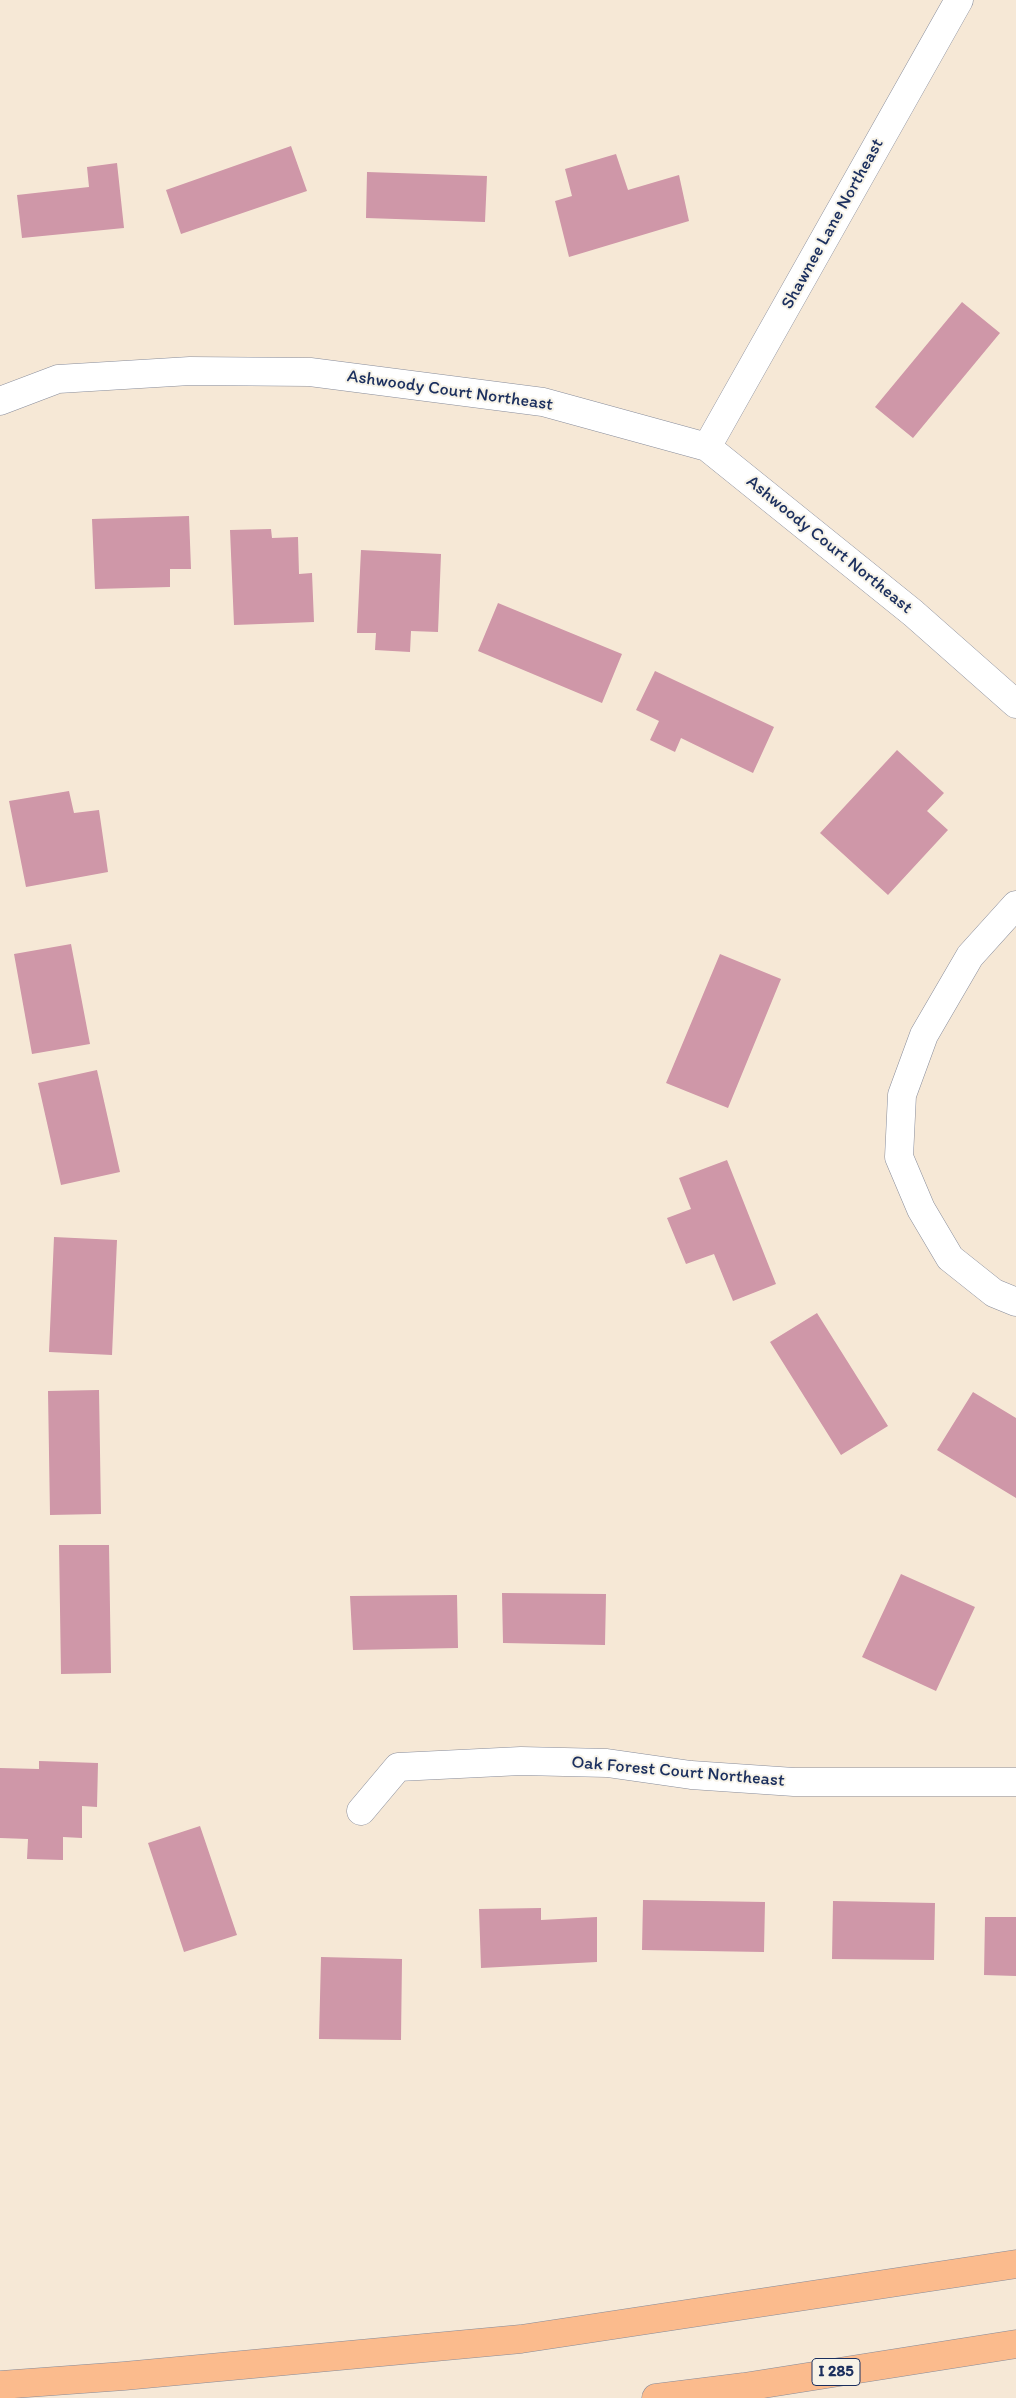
<!DOCTYPE html>
<html>
<head>
<meta charset="utf-8">
<style>
  body { margin:0 }
  canvas { display:block; background:#f6e8d6 }
</style>
</head>
<body>
<canvas width="1016" height="2398"></canvas>
<script>
const c = document.querySelector('canvas').getContext('2d');
c.lineJoin = 'round';
function paint(path, color) { c.fillStyle = color; c.fill(path, 'evenodd'); }
function stroke(path, color, width, dash) { c.strokeStyle = color; c.lineWidth = width; c.lineCap = dash ? 'butt' : 'round'; c.setLineDash(dash || []); c.stroke(path); }
function label(font, color, halo, rows, align = 'center') {
  c.font = font + ' Itim,sans-serif'; c.lineWidth = 4; c.setLineDash([]); c.textBaseline = 'middle'; c.strokeStyle = halo; c.fillStyle = color; for (const [text, x, y, turn = 0] of rows) {
    c.save(); c.translate(x, y); c.rotate((+turn || 0) * Math.PI / 180); c.textAlign = isNaN(turn) ? turn : align; if (halo) c.strokeText(text, 0, 0); c.fillText(text, 0, 0); c.restore();
  }
}
const building = new Path2D(`
  M291,146L307,191L181,234L166,190Z
  M616,154L628,190L679,175L689,221L569,257L555,201L572,196L565,169Z
  M117,163L124,228L22,238L17,195L89,187L87,167Z
  M367,172L487,176L485,222L366,218Z
  M962,302L1000,333L913,438L875,407Z
  M189,516L191,569H170V587L95,589L92,519Z
  M271,529L272,538L298,537L299,574L312,573L314,622L234,625L230,530Z
  M361,550L441,554L438,632L411,631L410,652L375,650L376,633H357Z
  M498,603L622,654L602,703L478,651Z
  M655,671L774,727L753,773L681,738L675,752L650,740L659,721L636,710Z
  M897,750L944,793L927,811L948,830L888,895L820,833Z
  M69,791L74,813L99,810L108,872L26,887L9,801Z
  M71,944L90,1044L32,1054L14,954Z
  M720,954L781,979L728,1108L666,1083Z
  M97,1070L120,1172L61,1185L38,1083Z
  M727,1160L776,1284L733,1301L714,1254L686,1264L667,1218L691,1209L679,1178Z
  M54,1237L117,1240L112,1355L49,1352Z
  M817,1313L888,1426L841,1455L770,1342Z
  M99,1390L101,1514L50,1515L48,1391Z
  M973,1392L1016,1418V1498L937,1450Z
  M59,1545H109L111,1673L61,1674Z
  M901,1574L975,1607L936,1691L862,1657Z
  M502,1593L606,1594L605,1645L503,1643Z
  M457,1595L458,1648L353,1650L350,1596Z
  M39,1761L98,1763L97,1807L82,1806V1838L63,1837V1860L27,1859L28,1839L0,1838V1768L39,1769Z
  M200,1826L237,1935L184,1952L148,1843Z
  M643,1900L765,1902L764,1952L642,1950Z
  M833,1901L935,1903L934,1960L832,1959Z
  M541,1908V1920L597,1917V1962L481,1968L479,1909Z
  M985,1917H1016V1976L984,1975Z
  M321,1957L402,1959L401,2040L319,2039Z`);
const minor = new Path2D(`
  M0,401L58,379L190,371L310,372L543,402L707,447L913,613L1016,704
  M707,447L959,0
  M1016,905L970,956L924,1035L902,1095L899,1157L921,1209L950,1258L994,1293L1016,1302
  M361,1811L398,1767L521,1761L607,1763L691,1775L794,1782H1016`);
const motorway = new Path2D(`
  M0,2385L124,2376L521,2339L1016,2264
  M656,2398L744,2387L1016,2344`);
const shields = [
  [836,2372,48]
];
const shieldNames = [
  ["I 285",836,2372]
];
const streetNames = [
  ["Shawnee Lane Northeast",833,224,-61],
  ["Ashwoody Court Northeast",450,391,8],
  ["Ashwoody Court Northeast",829,545,39],
  ["Oak Forest Court Northeast",678,1772,5]
];
paint(building, '#cf97a8');
stroke(minor, '#888c9a', 29);
stroke(motorway, '#888c9a', 29);
stroke(minor, '#fff', 28);
stroke(motorway, '#fbbb8d', 28);
for (const [x, y, w] of shields) { const box = new Path2D(); box.roundRect(x - w / 2, y - 13.5, w, 27, 4); c.fillStyle = '#f7f3e8'; c.fill(box); stroke(box, '#1b2f5e', 1); }
label('bold 16px', '#1b2f5e', null, shieldNames);
label('18px', '#1b2f5e', '#f7f3e8', streetNames);
</script>
</body>
</html>
